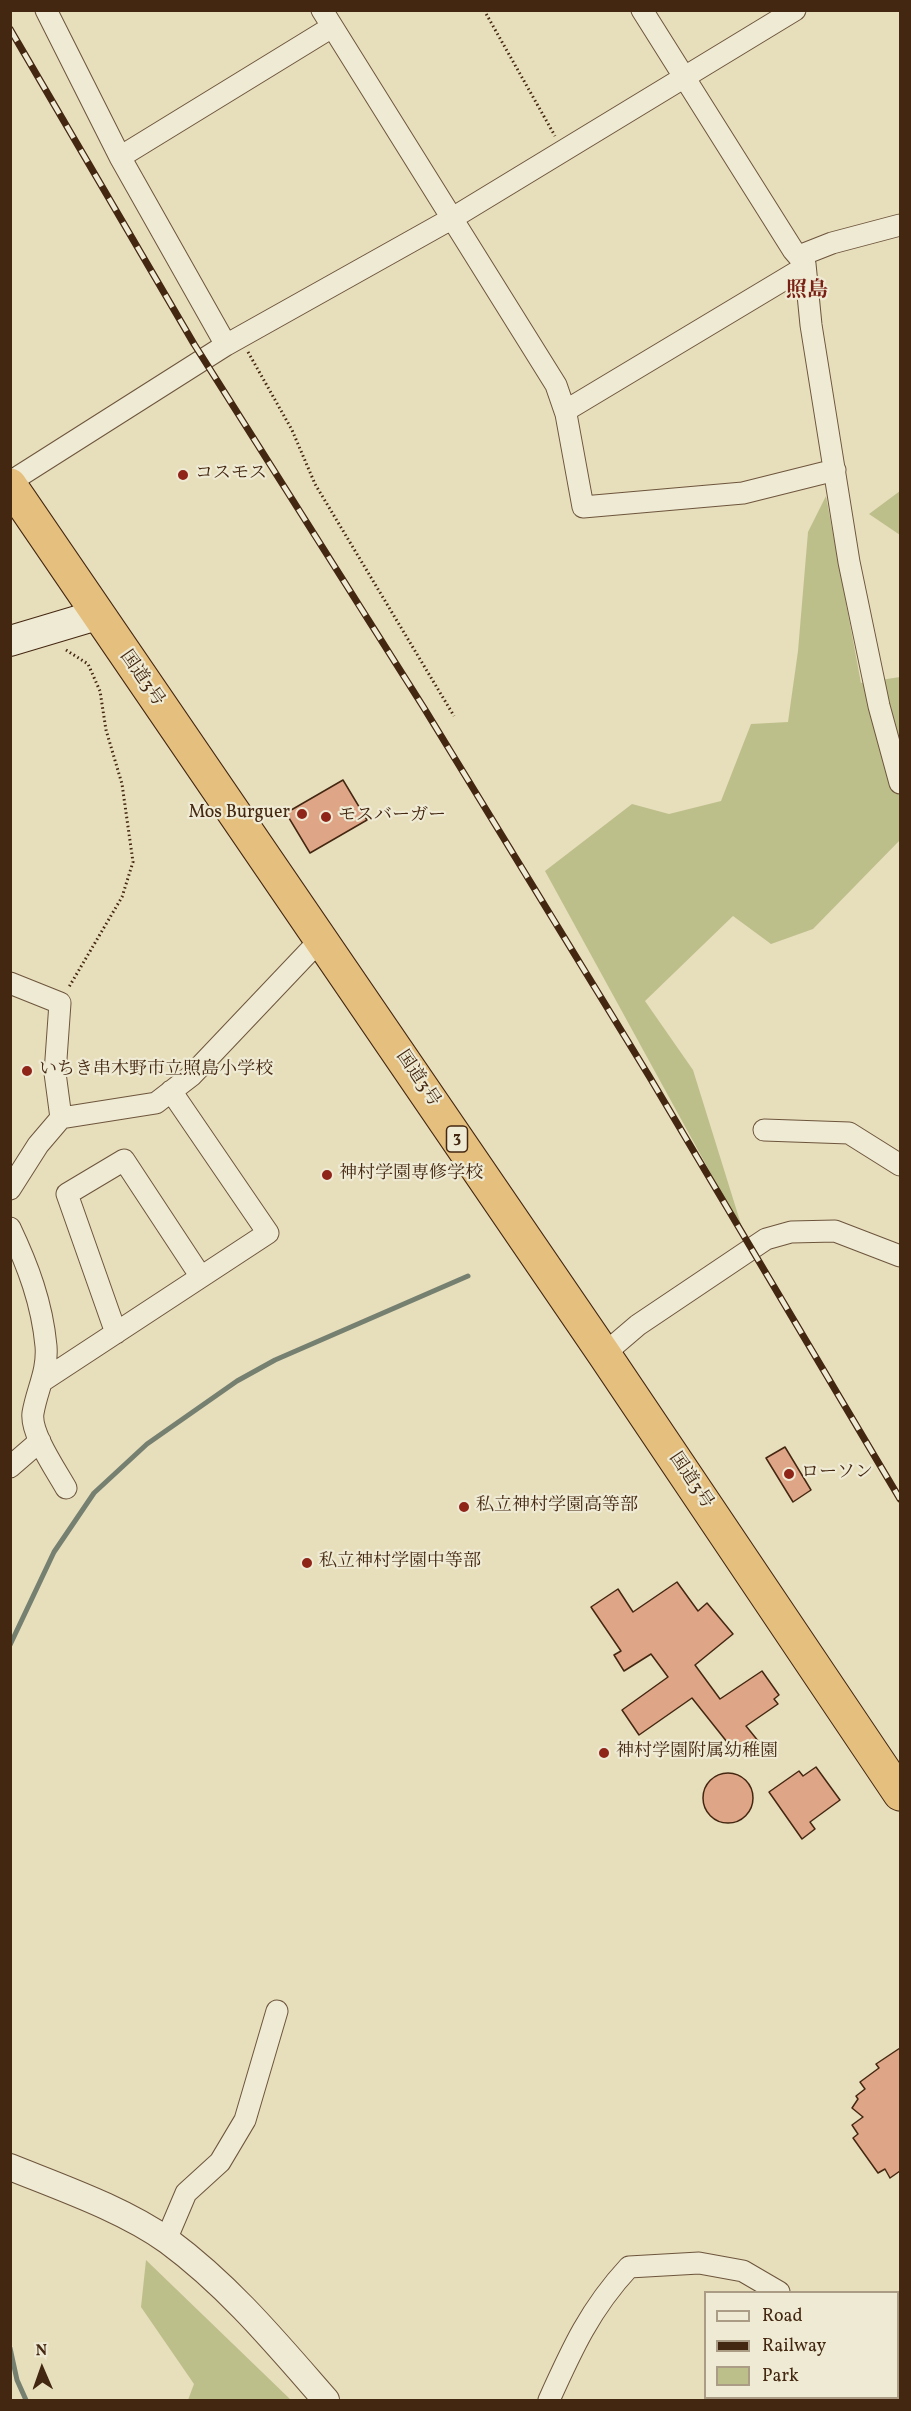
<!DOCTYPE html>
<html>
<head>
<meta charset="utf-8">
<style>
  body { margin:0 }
  #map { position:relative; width:911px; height:2411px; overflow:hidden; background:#e7debc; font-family:Vollkorn,serif }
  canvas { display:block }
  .frame { position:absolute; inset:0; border:12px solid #442711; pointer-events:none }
  .legend { position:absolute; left:704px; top:2291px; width:195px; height:108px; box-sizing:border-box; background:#efead3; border:2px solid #ab9c85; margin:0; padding:8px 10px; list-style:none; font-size:18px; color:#442711 }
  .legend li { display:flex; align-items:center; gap:12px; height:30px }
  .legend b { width:30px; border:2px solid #ab9c85 }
  .north { position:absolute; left:12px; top:2339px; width:60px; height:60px; -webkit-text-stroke:4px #efead3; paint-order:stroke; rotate:358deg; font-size:16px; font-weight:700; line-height:24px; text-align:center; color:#442711 }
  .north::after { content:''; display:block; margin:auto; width:21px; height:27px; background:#442711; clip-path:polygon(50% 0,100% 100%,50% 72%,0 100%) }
</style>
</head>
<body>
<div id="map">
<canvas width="911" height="2411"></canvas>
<div class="frame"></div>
<ul class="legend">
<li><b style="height:8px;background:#efead3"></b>Road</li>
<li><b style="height:8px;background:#442711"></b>Railway</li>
<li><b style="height:16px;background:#bdbf8b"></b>Park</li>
</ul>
<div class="north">N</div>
</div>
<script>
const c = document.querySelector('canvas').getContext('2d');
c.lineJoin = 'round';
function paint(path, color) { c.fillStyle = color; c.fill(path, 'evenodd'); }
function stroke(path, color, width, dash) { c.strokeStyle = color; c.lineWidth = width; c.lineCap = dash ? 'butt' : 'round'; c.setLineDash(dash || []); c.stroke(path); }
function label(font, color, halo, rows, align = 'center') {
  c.font = font + ' Vollkorn,"Noto Serif JP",serif'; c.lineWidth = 4.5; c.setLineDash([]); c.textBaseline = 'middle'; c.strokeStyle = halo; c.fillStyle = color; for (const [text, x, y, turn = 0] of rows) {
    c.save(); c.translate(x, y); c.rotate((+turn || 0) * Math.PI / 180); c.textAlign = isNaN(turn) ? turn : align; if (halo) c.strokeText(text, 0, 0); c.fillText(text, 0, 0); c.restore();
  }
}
const green = new Path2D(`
  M900,491V535L869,514Z
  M826,496L861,683L900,677V840L813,929L771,944L733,916L645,1001L693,1070L744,1234L545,871L632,804L669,814L721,801L751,724L788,722L798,651L808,532Z
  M146,2260L291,2400H188L194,2384L141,2307Z`);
const stream = new Path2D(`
  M10,1645L54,1552L94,1493L147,1444L237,1381L275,1360L468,1276
  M10,2348L17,2380L26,2400`);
const building = new Path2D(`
  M343,780L367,820L310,853L286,813Z
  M785,1447L811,1490L793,1502L766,1458Z
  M677,1582L698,1611L707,1603L733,1634L695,1665L720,1699L762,1671L779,1695L774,1699L778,1704L746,1726L759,1742L739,1757L692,1698L639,1735L622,1710L668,1677L651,1654L624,1671L614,1655L621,1651L591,1607L618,1589L633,1612Z
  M816,1767L840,1800L810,1822L815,1829L802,1839L769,1792L799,1771L803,1776Z
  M703 1798a25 25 0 1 1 50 0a25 25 0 1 1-50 0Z
  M900,2048V2171L890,2178L885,2169L878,2173L853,2138L858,2134L852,2125L863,2117L852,2108L858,2099L856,2096L865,2089L860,2082L879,2068L876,2064Z`);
const path = new Path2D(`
  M484,10L555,136
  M248,352L292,430L315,484L454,716
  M66,650L88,664L100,691L106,730L122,784L133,862L122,897L69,987`);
const minor = new Path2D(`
  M46,10L120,157L226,345
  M322,10L556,385L566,414L583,507L743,493L835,470
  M642,10L793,250L805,264L811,325L849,562L879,706L900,783
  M120,157L332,27
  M799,256L832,243L900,225
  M565,411L805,267
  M10,482L226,345L451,219L795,10
  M10,983L60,1003L55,1073L61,1118
  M764,1130L849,1133L900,1165
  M10,1189L38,1145L61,1118L156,1103L191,1076L321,939
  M10,1228C28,1266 42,1303 46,1346C48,1372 37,1389 33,1413C30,1433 56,1470 66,1488
  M116,1333L67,1194L124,1160L201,1277
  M604,1354L638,1325L766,1239L791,1232L835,1231L900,1256
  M44,1380L268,1233L171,1091
  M10,1467L40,1441
  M166,2240L186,2193L220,2162L245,2120L277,2011
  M855,2398L856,2400
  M549,2400C572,2349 590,2309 629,2267L699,2263L743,2271L779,2292`);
const tertiary = new Path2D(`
  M10,2167C62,2188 123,2209 168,2241C229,2286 277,2344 326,2400`);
const secondary = new Path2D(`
  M10,641L97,615`);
const trunk = new Path2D(`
  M10,485L604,1354L900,1794`);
const rail = new Path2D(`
  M10,29L194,344L424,708L649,1076L900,1499`);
const markers = [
  [183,475,6,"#8f2418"],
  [302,814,6,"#8f2418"],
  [326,817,6,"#8f2418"],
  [27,1071,6,"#8f2418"],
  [327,1175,6,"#8f2418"],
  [789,1474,6,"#8f2418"],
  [464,1507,6,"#8f2418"],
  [307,1563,6,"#8f2418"],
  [604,1753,6,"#8f2418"]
];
const shields = [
  [457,1139,21]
];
const shieldNames = [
  ["3",457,1139]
];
const poiNames = [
  ["コスモス",195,475],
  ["Mos Burguer",290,814,"right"],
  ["モスバーガー",338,817],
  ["いちき串木野市立照島小学校",39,1071],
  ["神村学園専修学校",339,1175],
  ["ローソン",801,1474],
  ["私立神村学園高等部",476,1507],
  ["私立神村学園中等部",319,1563],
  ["神村学園附属幼稚園",616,1753]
];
const streetNames = [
  ["国道3号",141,679,55],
  ["国道3号",417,1079,56],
  ["国道3号",690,1481,56]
];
const quarterNames = [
  ["照島",807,292]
];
paint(green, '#bdbf8b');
stroke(stream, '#768070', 5);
paint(building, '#dfa587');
stroke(building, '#442711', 1.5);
stroke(minor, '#6d553c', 23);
stroke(tertiary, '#6d553c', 28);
stroke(secondary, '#442711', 32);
stroke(trunk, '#442711', 35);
stroke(path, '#442711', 3, [1.5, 3]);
stroke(minor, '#efead3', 21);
stroke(tertiary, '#efead3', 26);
stroke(secondary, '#efead3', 30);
stroke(trunk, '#e4bf7e', 33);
stroke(rail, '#442711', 7);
stroke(rail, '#efead3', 4.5, [14]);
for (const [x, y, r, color] of markers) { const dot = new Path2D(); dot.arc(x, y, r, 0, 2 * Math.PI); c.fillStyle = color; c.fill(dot); stroke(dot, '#efead3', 2); }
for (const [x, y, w] of shields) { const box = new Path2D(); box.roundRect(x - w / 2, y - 13, w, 26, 4.5); c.fillStyle = '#efead3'; c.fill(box); stroke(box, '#442711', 1.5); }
label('bold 16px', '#442711', null, shieldNames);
label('18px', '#442711', '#efead3', poiNames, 'left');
label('18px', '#442711', '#efead3', streetNames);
label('bold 21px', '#7a1f14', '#efead3', quarterNames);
</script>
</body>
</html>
